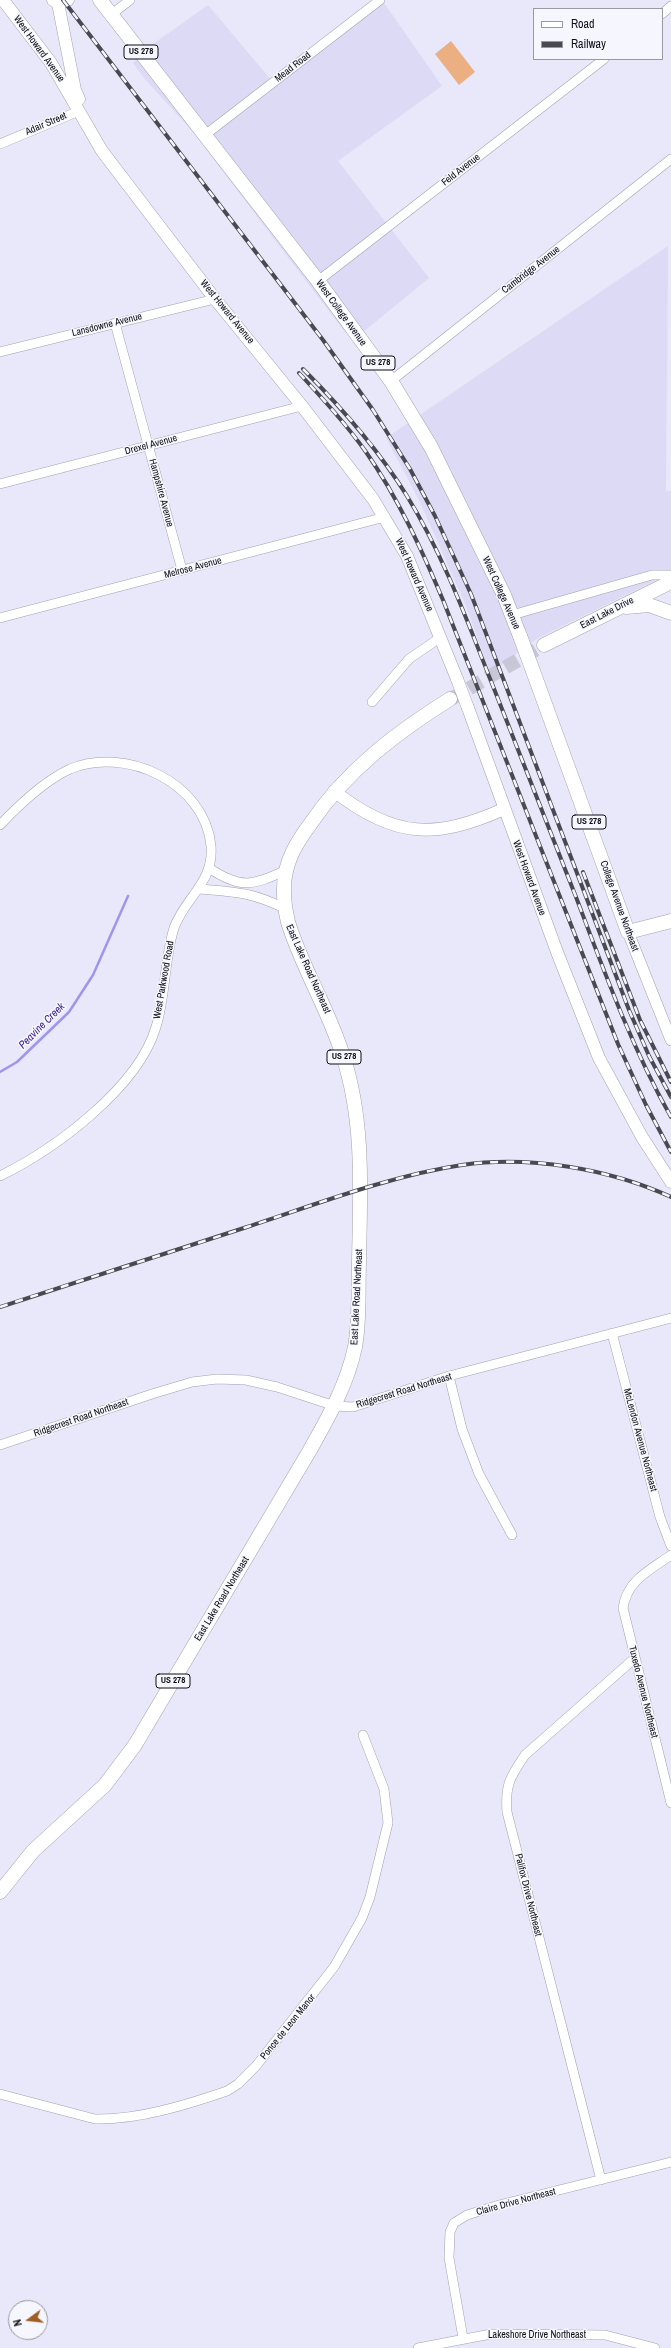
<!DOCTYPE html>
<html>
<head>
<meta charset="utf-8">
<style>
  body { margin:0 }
  #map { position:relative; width:671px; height:2348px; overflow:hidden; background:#e8e8fa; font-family:"Archivo Narrow",sans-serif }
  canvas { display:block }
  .legend { position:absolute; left:533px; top:8px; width:130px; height:52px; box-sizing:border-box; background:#f6f6fe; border:1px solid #9999a0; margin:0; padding:5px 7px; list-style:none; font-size:12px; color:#0e0e14 }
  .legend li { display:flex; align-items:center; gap:8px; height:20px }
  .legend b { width:20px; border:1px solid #9999a0 }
  .north { position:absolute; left:8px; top:2300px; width:40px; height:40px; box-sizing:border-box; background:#f6f6fe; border:1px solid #9999a0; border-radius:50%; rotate:255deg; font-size:11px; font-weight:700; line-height:16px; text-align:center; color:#0e0e14 }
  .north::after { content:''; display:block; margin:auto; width:14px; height:18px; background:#9e5e27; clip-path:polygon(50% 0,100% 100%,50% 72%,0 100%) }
</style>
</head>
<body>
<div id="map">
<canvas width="671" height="2348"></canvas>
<ul class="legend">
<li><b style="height:5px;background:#fff"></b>Road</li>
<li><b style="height:5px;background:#494952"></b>Railway</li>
</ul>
<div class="north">N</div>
</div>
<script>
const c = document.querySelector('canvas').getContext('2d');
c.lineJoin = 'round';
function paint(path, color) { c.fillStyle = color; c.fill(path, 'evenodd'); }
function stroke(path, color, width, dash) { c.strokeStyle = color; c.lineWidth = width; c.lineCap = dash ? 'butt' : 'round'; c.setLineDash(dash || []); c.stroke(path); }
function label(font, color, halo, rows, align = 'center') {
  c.font = font + ' "Archivo Narrow",sans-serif'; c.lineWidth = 3; c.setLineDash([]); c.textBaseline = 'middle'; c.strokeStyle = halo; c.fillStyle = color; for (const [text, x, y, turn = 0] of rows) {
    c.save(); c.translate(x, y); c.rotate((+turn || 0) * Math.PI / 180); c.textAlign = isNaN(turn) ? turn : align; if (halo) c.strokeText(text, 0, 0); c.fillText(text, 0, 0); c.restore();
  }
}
const built = new Path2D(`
  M382,0L442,86L338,161L429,278L357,337L344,331L193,132L144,78L133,63L153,44L208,5L272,81Z
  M668,246L666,491H671V573L538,638L490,673L466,606L419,500L386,438Z`);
const green = new Path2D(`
  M451,41L475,72L459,85L435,54Z`);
const stream = new Path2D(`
  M0,1072L17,1062L69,1012L93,975L128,896`);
const primaryTunnel = new Path2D(`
  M451,699L544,645`);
const minor = new Path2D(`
  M112,14L130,0
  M662,14L671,6
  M205,135L380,0
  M0,144L79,111
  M318,281L604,59
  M115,323L182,570
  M0,352L215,299
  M391,381L671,159
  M0,484L302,406
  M512,615L652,575H671
  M0,618L385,517
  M372,702L409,659L441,637
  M0,825C18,806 46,780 70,769C125,746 205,782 211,846C214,883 185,897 174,928C164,960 166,995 156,1027C138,1088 55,1149 0,1176
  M209,868C240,889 253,886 286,870
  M200,889C236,892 251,892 284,908
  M612,1333L660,1517L671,1546
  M449,1376L462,1429L479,1474L512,1535
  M0,1445L152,1394L192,1382L217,1379L246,1380L277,1387L335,1406L353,1407L449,1376L671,1318
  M671,1555C650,1570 627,1580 623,1608L671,1803
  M0,2094L95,2119C138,2120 186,2105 227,2091L238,2084L256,2066L334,1967L362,1918L370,1897L388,1823L384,1789L363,1735
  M601,2180L507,1812C505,1785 510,1777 525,1755L635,1658
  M463,2338L449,2258L450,2232L454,2223L467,2215L499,2205L671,2162
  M418,2348L491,2334L605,2335L655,2348`);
const tertiary = new Path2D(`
  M628,932L671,1040`);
const secondary = new Path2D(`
  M3,0L51,63L102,151L215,299L302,406L373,499L407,556L457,679
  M53,0L58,3L68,0
  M58,3L75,90L79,99
  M468,708L557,952L599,1058L642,1137L671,1182
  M334,791C395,839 436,839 504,809`);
const primary = new Path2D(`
  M100,0L318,281L391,381L431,447L504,595L520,636
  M626,607L649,605L671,613
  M544,645L671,582
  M533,671L628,932L671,921
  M0,1892L33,1851L105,1785L135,1745L310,1450C329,1416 347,1385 355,1347C360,1320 358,1290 359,1263C360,1194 365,1123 343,1056C329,1010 302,968 288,922C284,905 282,888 286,871C290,853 300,838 311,823C347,770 396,733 450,699`);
const rail = new Path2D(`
  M63,0L323,340L373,410L410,469L435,516L471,594L629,1010L649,1056L671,1097
  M303,369C342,408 378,449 407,496C442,553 465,615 489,676C518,750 547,823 576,897C604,971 632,1048 671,1117
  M299,373C323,399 346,424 366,452C398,498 421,548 443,600L618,1044L646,1105L671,1152
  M583,872L640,1020L671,1082
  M0,1307C82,1280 165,1254 247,1227C317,1204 389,1176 462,1165C529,1155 610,1169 671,1197`);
const secondaryBridge = new Path2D(`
  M457,679L468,708`);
const primaryBridge = new Path2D(`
  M520,636L533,671`);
const shields = [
  [141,52,34],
  [378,363,34],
  [589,822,34],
  [344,1057,34],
  [173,1681,34]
];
const shieldNames = [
  ["US 278",141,52],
  ["US 278",378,363],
  ["US 278",589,822],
  ["US 278",344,1057],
  ["US 278",173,1681]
];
const streetNames = [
  ["West Howard Avenue",39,49,54],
  ["Mead Road",293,67,-38],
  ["Adair Street",46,124,-23],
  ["Feld Avenue",461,170,-38],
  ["Cambridge Avenue",531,270,-38],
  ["West Howard Avenue",227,312,51],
  ["West College Avenue",341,313,54],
  ["Lansdowne Avenue",107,325,-14],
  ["Drexel Avenue",151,445,-15],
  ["Hampshire Avenue",161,493,75],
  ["Melrose Avenue",193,568,-15],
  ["West Howard Avenue",414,575,66],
  ["West College Avenue",501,593,66],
  ["East Lake Drive",607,613,-27],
  ["West Howard Avenue",529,878,70],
  ["College Avenue Northeast",619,906,70],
  ["East Lake Road Northeast",308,969,66],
  ["West Parkwood Road",164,980,-80],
  ["East Lake Road Northeast",357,1297,-87],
  ["Ridgecrest Road Northeast",404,1391,-17],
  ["Ridgecrest Road Northeast",81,1418,-19],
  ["McLendon Avenue Northeast",640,1440,75],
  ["East Lake Road Northeast",222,1599,-59],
  ["Tuxedo Avenue Northeast",643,1692,76],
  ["Palifox Drive Northeast",528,1895,76],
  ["Ponce de Leon Manor",288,2027,-51],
  ["Claire Drive Northeast",516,2202,-15],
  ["Lakeshore Drive Northeast",537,2335]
];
const waterNames = [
  ["Peavine Creek",42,1026,-45]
];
paint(built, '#dcdaf4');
paint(green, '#ebaf81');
stroke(stream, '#9f95ed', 2.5);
stroke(primaryTunnel, '#c7c7d8', 14, [14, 7]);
stroke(minor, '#a1a0b1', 10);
stroke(tertiary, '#a1a0b1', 12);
stroke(secondary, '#a1a0b1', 13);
stroke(primary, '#a1a0b1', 15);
stroke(minor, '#fff', 9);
stroke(tertiary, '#fff', 11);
stroke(secondary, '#fff', 12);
stroke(primary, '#fff', 14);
stroke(rail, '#494952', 4);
stroke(rail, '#f6f6fe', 2.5, [8]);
stroke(secondaryBridge, '#a1a0b1', 13, []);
stroke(primaryBridge, '#a1a0b1', 15, []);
stroke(secondaryBridge, '#fff', 12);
stroke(primaryBridge, '#fff', 14);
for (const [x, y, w] of shields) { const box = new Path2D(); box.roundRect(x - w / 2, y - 7, w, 14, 3); c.fillStyle = '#f6f6fe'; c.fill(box); stroke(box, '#0e0e14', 1); }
label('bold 9px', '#0e0e14', null, shieldNames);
label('10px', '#0e0e14', '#f6f6fe', streetNames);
label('italic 11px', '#41278c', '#f6f6fe', waterNames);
</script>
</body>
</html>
